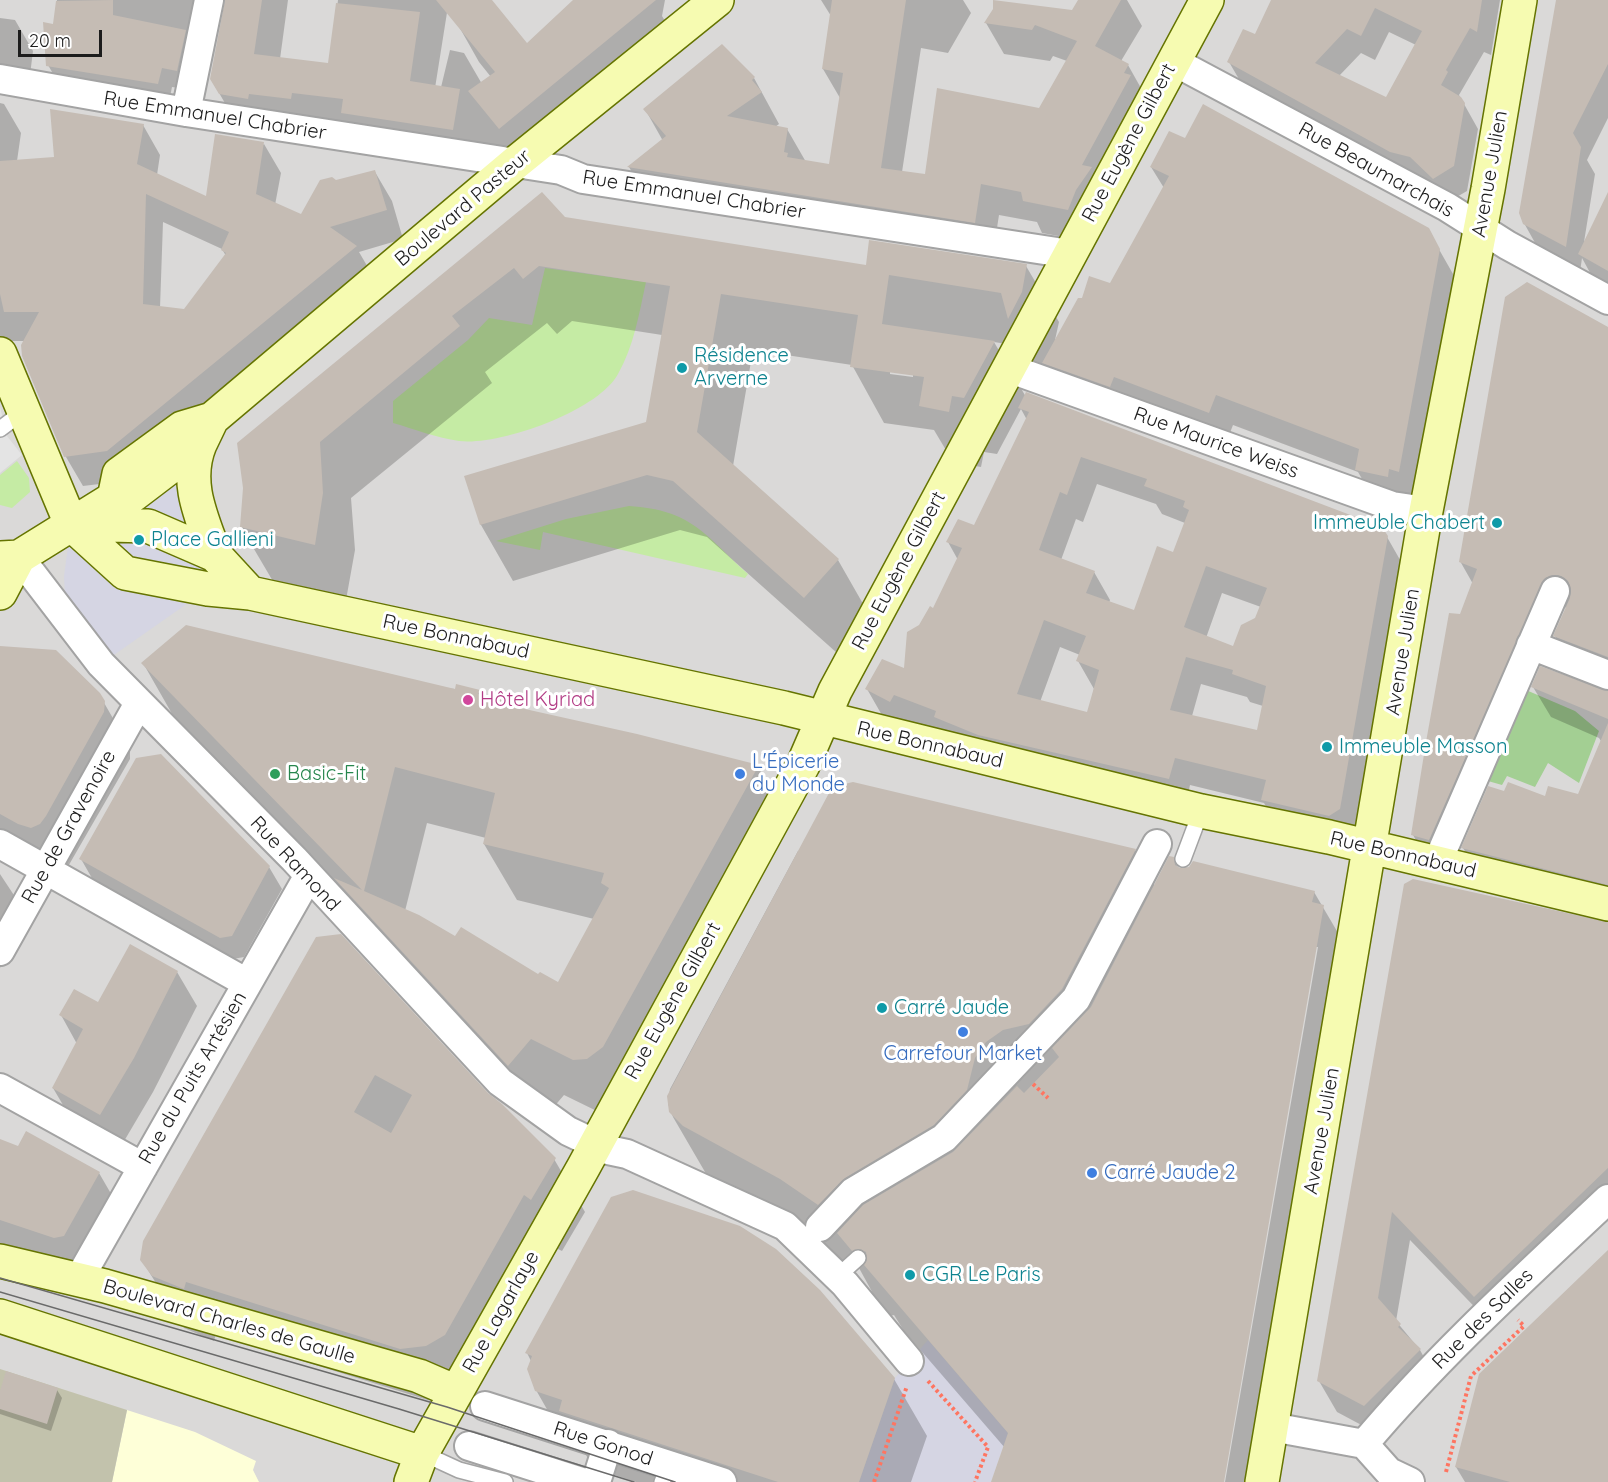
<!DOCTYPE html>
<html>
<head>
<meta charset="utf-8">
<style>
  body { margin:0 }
  #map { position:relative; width:1608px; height:1482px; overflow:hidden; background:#eeeae1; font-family:Quicksand,sans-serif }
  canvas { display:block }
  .scale { position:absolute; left:18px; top:30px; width:84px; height:27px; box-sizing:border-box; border:3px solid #1c1c1c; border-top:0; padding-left:8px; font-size:18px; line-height:21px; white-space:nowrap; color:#1c1c1c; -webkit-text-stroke:4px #fff; paint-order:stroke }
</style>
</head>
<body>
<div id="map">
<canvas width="1608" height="1482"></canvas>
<div class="scale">20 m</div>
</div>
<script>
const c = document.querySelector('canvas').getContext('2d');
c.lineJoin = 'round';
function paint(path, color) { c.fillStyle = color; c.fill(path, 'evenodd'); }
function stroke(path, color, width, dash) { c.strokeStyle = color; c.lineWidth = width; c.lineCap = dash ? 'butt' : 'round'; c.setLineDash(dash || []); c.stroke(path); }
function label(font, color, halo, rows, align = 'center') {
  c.font = font + ' Quicksand,sans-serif'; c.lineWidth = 6; c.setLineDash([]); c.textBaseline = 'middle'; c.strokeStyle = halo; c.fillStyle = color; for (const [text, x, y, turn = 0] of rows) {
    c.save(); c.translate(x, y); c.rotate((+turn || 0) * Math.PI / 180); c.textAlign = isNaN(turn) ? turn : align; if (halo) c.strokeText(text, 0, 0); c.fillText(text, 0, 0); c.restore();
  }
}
const residential = new Path2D(`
  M0,0H1608V1482H0Z`);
const education = new Path2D(`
  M127,1410L195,1432L256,1461L253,1470L259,1482H112Z`);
const construction = new Path2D(`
  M0,1369L127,1410L112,1482H0Z`);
const grass = new Path2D(`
  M545,268L646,282C639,314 634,346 618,374C598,411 500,446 459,441C437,438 414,429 393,423V401L468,340L489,318L532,325Z
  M17,461L29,478L30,492L12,508L0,505V475Z
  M629,506C692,510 704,534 748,574L745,578L543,532L540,550L496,541L566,519Z`);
const forest = new Path2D(`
  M1526,690L1575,711L1599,731L1579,783L1548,763L1535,787L1507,776L1502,785L1488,781Z`);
const parking = new Path2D(`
  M0,407L7,436L22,455L0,473Z`);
const plaza = new Path2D(`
  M200,444L215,555L208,589L101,664L65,595L64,576L71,524Z
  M928,1340L1008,1433L991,1482H859L895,1378Z`);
const shadow = new Path2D(`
  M57,0H201L187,89L172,87L169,102L59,84L48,65Z
  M227,0H288L280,59L330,65L338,0H449L432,107L436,108L450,50L464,53L482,84L491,77L479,62L457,23L462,0H490L527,45L574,0H665L662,16L676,39L522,166L233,117L211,79Z
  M821,0H963L971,13L948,53L921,48L902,172L927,176L1040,109L1067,61L1053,56L1050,61L1004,54L986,23L1073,12L1080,0H1127L1142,26L1121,61L1128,65L1146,97L1086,241L1042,233L1037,222L999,215L993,254L647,198L629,167L663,141L645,109L754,78L779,124L775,127L787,129L806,162L830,165L840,98L823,69L831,16Z
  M1273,0H1500L1491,55L1484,52L1459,95L1478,129L1467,191L1448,202L1243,86L1229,62L1255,36ZM1389,32L1416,45L1387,99L1339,76L1361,53L1375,60Z
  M1558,0H1608V118L1587,160L1595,174L1584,242L1608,196V287L1594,280L1582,258L1580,272L1539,250L1524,223Z
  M0,18L15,20L33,51L28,91L0,86Z
  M0,103L4,104L21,133L17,161L56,158L143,125L160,155L157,175L207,198L264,144L281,173L275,205L301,216L336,182L375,172L392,201L403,239L359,252L373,276L124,481L83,486L66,457L25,341H0ZM163,222L222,249L226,256L184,311L160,308Z
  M1151,167L1428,230L1457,281L1416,502L1375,501L1358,472L1233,425L1226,443L1061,393L1045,365L1041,373L1026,347L994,342L1026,397L1387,537L1403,565L1356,837L1279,828L1264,803L1190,785L1185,807L947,736L910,722L906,729L883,717L867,689L906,670L920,626L934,610L958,560L948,542L975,527L1027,420L1021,409L997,454L984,452L981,467L953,462L934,430L884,423L852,365L753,350L733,466L838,560L870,616L837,653L707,537L680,530L513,581L481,525L466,477L647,423L662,335L572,321L557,334L547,323L485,372L492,383L351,498L355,550L346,600L274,583L241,527L244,488L564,218L867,267L1026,266L1059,322L1055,340L1083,300L1111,285L1164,188ZM890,371L913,374V377L890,374ZM1097,484L1156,504L1162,514L1185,523L1174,554L1135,612L1109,603L1110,600L1094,572L1061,560L1076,519L1083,522ZM1222,593L1261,607L1257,619L1234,648L1206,638ZM1060,647L1080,655L1078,661L1094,689L1088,714L1040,702ZM1201,684L1247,697L1250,702L1263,706L1258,732L1192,716Z
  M1608,329V680L1573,666L1555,636L1568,607L1563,608L1430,865L1413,835L1461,616L1473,584L1460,561Z
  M0,648L99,694L130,748V759L66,870L0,844Z
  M143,663L479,691L481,696L516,705L519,709L758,767L791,823L635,1104L607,1116L564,1095L541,1122L175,719ZM427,823L486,838L484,844L517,900L594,919L559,984L456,938L405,911Z
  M1533,687L1608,695V910L1481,878L1463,848L1505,793L1546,798L1579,796L1601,741L1599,738L1551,717Z
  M1135,850L1155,886L1173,858L1179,870L1314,892L1361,972L1272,1482H1225L1318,947H1315L1222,1482H993L1005,1448L904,1331L894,1315L890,1316L876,1299L859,1268L857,1270L820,1245L712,1184L673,1117L668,1104L670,1089L798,851Z
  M81,859L269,867L282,889L244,957L233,959L93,880Z
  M0,874L29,918L0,968Z
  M1405,885L1608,924V1213L1493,1326L1410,1240L1396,1321L1420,1350L1437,1381L1382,1436L1337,1412L1319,1381Z
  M317,939L554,1159L585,1212L562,1251L554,1247L457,1398L431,1401L216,1334L214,1341L184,1328L141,1259Z
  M130,946L177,972L197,1006L153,1092L120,1148L73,1122L53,1088L77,1044L61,1015L99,1004Z
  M0,1141L99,1173L117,1204L82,1267L0,1245Z
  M1608,1252V1482H1465L1456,1467Z
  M527,1353L894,1379L927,1436L911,1482H636L593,1468L585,1453L569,1448L536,1390L531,1361Z
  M57,1390L62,1398L51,1431L0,1414V1396Z`);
const building = new Path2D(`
  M113,0V15L186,30L177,71L162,68L158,84L46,66L43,22L53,24L56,1Z
  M225,0H262L254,54L328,63L336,3L420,12L410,81L460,89L453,130L341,113L343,99L292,93L291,99L249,94L248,99L219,94L210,79Z
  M436,0H492L527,43L573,0H656L499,129L468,91L495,72Z
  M832,0H906L881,168L925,174L937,88L1039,108L1077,41L1035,25L1032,30L984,23L993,9V0L1072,10L1078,0H1121L1095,46L1129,64L1124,73L1131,75L1082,165L1092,167L1076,190L1068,210L1023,201L1021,192L981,184L975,223L627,167L666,136L643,109L722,44L755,77L752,80L762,92L727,116L788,128L784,152L788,153L787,157L829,164L843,73L822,69Z
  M1271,0H1482L1477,32L1470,28L1446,70L1448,72L1441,85L1461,97L1465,103L1454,166L1433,179L1410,157L1390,152L1227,62L1243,29L1255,34ZM1375,8L1422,31L1386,97L1315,63L1347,29L1361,36Z
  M1556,0H1608V64L1573,133L1581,147L1566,247L1523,224L1519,213Z
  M1203,104L1429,228L1440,249L1399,472L1389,469L1388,477L1355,470L1359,449L1216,395L1209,413L1114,377L1110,387L1042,363L1078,298H1082L1089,276L1110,283L1169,176L1150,167L1169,131L1185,138Z
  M50,109L144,124L137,164L206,196L215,134L264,142L256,194L301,214L320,180L332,177L336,180L375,170L387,210L330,227L357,246L107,451L64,457L22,356L21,345L39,312H4L0,294V161L54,157ZM146,194L229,232L221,250L226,253L184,309L143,304Z
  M542,192L565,217L866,265L869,240L1027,264L1022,292L1008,319L1001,293L889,275L882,324L995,341L964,398L952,396L949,412L919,406L924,377L850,367L858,315L721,294L697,432L839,559L804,598L673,481L647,475L480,525L464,476L646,422L670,286L539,266L523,279L514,268L452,316L460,326L320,442L323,493L315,545L240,527L243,488L237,443Z
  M1608,192V271L1578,254Z
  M1527,282L1608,327V657L1553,636L1570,598L1571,589L1568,581L1561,576L1553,575L1545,578L1429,840L1411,835L1426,742L1449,613L1460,614L1477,569L1459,562L1505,297Z
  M1026,392L1382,527L1388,536L1340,809L1329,816L1261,800L1266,780L1175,758L1169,779L978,735L934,717L936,711L894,695L890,702L865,689L882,659L904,668L907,632L919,625L930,606L933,608L962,548L946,542L958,519L974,525L1029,412L1018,408ZM1081,457L1147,479L1144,486L1185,501L1183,507L1189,510L1173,552L1157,546L1134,610L1086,593L1095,571L1039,550L1060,492L1067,495ZM1206,566L1267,588L1255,618L1241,625L1233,646L1184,627ZM1044,620L1086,636L1076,661L1099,670L1087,712L1017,694ZM1186,657L1233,670L1232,674L1266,686L1257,730L1170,710Z
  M186,625L455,689L456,684L480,690L478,694L517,703L516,707L637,734L759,765L603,1047L587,1059L573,1060L531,1039L508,1066L334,878L362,890L141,663ZM395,767L495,793L483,844L604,873L601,883L609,888L558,982L540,972L538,974L461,927L455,936L419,915L364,891Z
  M0,646L56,650L100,693L105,701L104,712L46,816L40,824L31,828L18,824L0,814Z
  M1540,666L1608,691V719L1531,687Z
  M1608,723V885L1461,848L1488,786L1504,791L1508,782L1545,796L1548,786L1578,794Z
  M161,754L270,866L232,936L220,938L79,859L136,758Z
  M853,782L1136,849L1062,989L1029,1024L1003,1030L986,1042L975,1058L967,1090L934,1125L845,1178L818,1205L780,1179L683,1126L669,1112L667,1096L829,793L836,786Z
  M1169,856L1174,857L1175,865L1180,868L1189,867L1193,861L1315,891L1312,902L1324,905L1224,1482H991L1008,1433L864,1265L867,1260L866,1252L860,1249L852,1251L837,1233L863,1205L953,1152L1017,1086L1024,1093L1059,1057L1052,1048L1091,1007Z
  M1413,879L1608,922V1168L1474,1297L1392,1212L1378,1298L1401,1324L1398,1327L1421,1349L1364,1406L1317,1381L1404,884Z
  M341,934L488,1093L502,1104L556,1158L531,1200L524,1195L445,1335L426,1346L400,1349L186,1282L184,1289L152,1276L140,1260L143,1241L316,937ZM375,1075L412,1095L391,1133L354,1112Z
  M130,944L178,971L134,1058L100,1115L52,1088L83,1029L59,1015L74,989L98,1002Z
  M26,1131L100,1172L64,1236L54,1238L0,1220V1139L18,1146Z
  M633,1190L740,1226L776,1249L820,1290L895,1378L859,1482H778L559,1411L562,1400L535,1391L527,1369L532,1356L525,1353L611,1197Z
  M1608,1250V1482H1510L1455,1467L1479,1374Z
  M6,1371L58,1388L47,1424L0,1409V1391Z`);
const path = new Path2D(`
  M1033,1084L1048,1098
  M928,1381L988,1447L975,1482
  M1446,1472L1471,1376L1524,1326L1518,1320
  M874,1482L907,1386`);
const lane = new Path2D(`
  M0,429L24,411
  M1183,859L1201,811
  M837,1277L858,1258
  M422,1453L459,1470L505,1482
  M662,1482L669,1465`);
const street = new Path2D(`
  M1173,61L1447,207L1507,245L1608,300
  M0,79L186,112L561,170L583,179L1070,254
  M186,112L209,0
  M1008,368L1392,506L1426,511
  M19,557L101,664L294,859L500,1082L568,1131L608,1150L627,1154L785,1226L845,1284L909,1361
  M1531,645L1608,675
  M0,844L247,983
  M1437,863L1555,591
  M0,951L139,703
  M0,1088L143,1167
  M820,1227L853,1192L944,1138L1076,999L1157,844
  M79,1279L308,877
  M485,1406L722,1482
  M1272,1427L1364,1444L1389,1472L1410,1482
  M1364,1444C1438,1356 1524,1278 1608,1199
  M469,1446L582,1482
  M596,1482L608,1444`);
const secondary = new Path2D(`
  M0,354L71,524L125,573L208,589L250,593L784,708L1201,811L1329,837L1608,904
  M200,444C184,483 202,518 215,555
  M114,498L119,474L182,428L212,419L514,164L717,0
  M71,524L148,526L215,555L250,593
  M0,558L19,557L114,498L133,495L200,444L212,419
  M0,593L19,557
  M0,1261L105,1286L419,1376L456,1392
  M0,1316L422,1453
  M411,1482L422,1453L583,1168L803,765L835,691L1207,0
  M1262,1482L1426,511L1488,189L1520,0`);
const tram = new Path2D(`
  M0,1278L447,1407L675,1482
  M0,1292L399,1409L634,1482`);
const markers = [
  [682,368,6,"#0f9aa8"],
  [1497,523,6,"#0f9aa8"],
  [139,540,6,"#0f9aa8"],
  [468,700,6,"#d1479c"],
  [1327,747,6,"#0f9aa8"],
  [275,774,6,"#2e9e5b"],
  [740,774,6,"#3f7fe0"],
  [882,1008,6,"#0f9aa8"],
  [963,1032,6,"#3f7fe0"],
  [1092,1173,6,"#3f7fe0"],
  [910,1275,6,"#0f9aa8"]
];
const streetNames = [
  ["Rue Emmanuel Chabrier",215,116,9],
  ["Rue Eugène Gilbert",1129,143,-62],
  ["Rue Beaumarchais",1376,170,29],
  ["Avenue Julien",1490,174,-80],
  ["Rue Emmanuel Chabrier",694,195,9],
  ["Boulevard Pasteur",463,208,-40],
  ["Rue Maurice Weiss",1216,443,20],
  ["Rue Eugène Gilbert",899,571,-62],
  ["Rue Bonnabaud",456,637,12],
  ["Avenue Julien",1403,652,-81],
  ["Rue Bonnabaud",930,745,13],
  ["Rue de Gravenoire",69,827,-61],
  ["Rue Bonnabaud",1403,855,13],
  ["Rue Ramond",295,864,47],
  ["Rue Eugène Gilbert",673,1001,-61],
  ["Rue du Puits Artésien",193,1078,-60],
  ["Avenue Julien",1322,1131,-80],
  ["Rue Lagarlaye",501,1312,-61],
  ["Rue des Salles",1483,1319,-45],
  ["Boulevard Charles de Gaulle",229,1322,16],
  ["Rue Gonod",603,1444,18]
];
const cultureNames = [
  ["Résidence",694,356],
  ["Arverne",694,379],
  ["Immeuble Chabert",1485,523,"right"],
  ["Place Gallieni",151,540],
  ["Immeuble Masson",1339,747],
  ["Carré Jaude",894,1008],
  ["CGR Le Paris",922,1275]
];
const hotelNames = [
  ["Hôtel Kyriad",480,700]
];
const shopNames = [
  ["L'Épicerie",752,762],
  ["du Monde",752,785],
  ["Carrefour Market",963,1054,"center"],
  ["Carré Jaude 2",1104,1173]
];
const leisureNames = [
  ["Basic-Fit",287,774]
];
paint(residential, '#dad9d8');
paint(education, '#feffd8');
paint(construction, '#c2c2ac');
paint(grass, '#c5eba4');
paint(forest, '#a3cf93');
paint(parking, '#e4e4e4');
paint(plaza, '#d5d5e3');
paint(shadow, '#0003');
paint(building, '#c5bcb4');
stroke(lane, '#a3a3a3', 18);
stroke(street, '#a3a3a3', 32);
stroke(secondary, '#657401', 36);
stroke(path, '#fe7561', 4, [3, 3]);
stroke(lane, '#fff', 15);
stroke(street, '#fff', 28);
stroke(secondary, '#f6fbb1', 33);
stroke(tram, '#6a6a6a', 1.5);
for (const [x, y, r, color] of markers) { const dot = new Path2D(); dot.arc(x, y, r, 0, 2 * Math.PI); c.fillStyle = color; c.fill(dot); stroke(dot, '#fff', 2); }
label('20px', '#1c1c1c', '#fff', streetNames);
label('20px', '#0d838f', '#fff', cultureNames, 'left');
label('20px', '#b23c85', '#fff', hotelNames, 'left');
label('20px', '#366cbe', '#fff', shopNames, 'left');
label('20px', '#27864d', '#fff', leisureNames, 'left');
</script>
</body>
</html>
